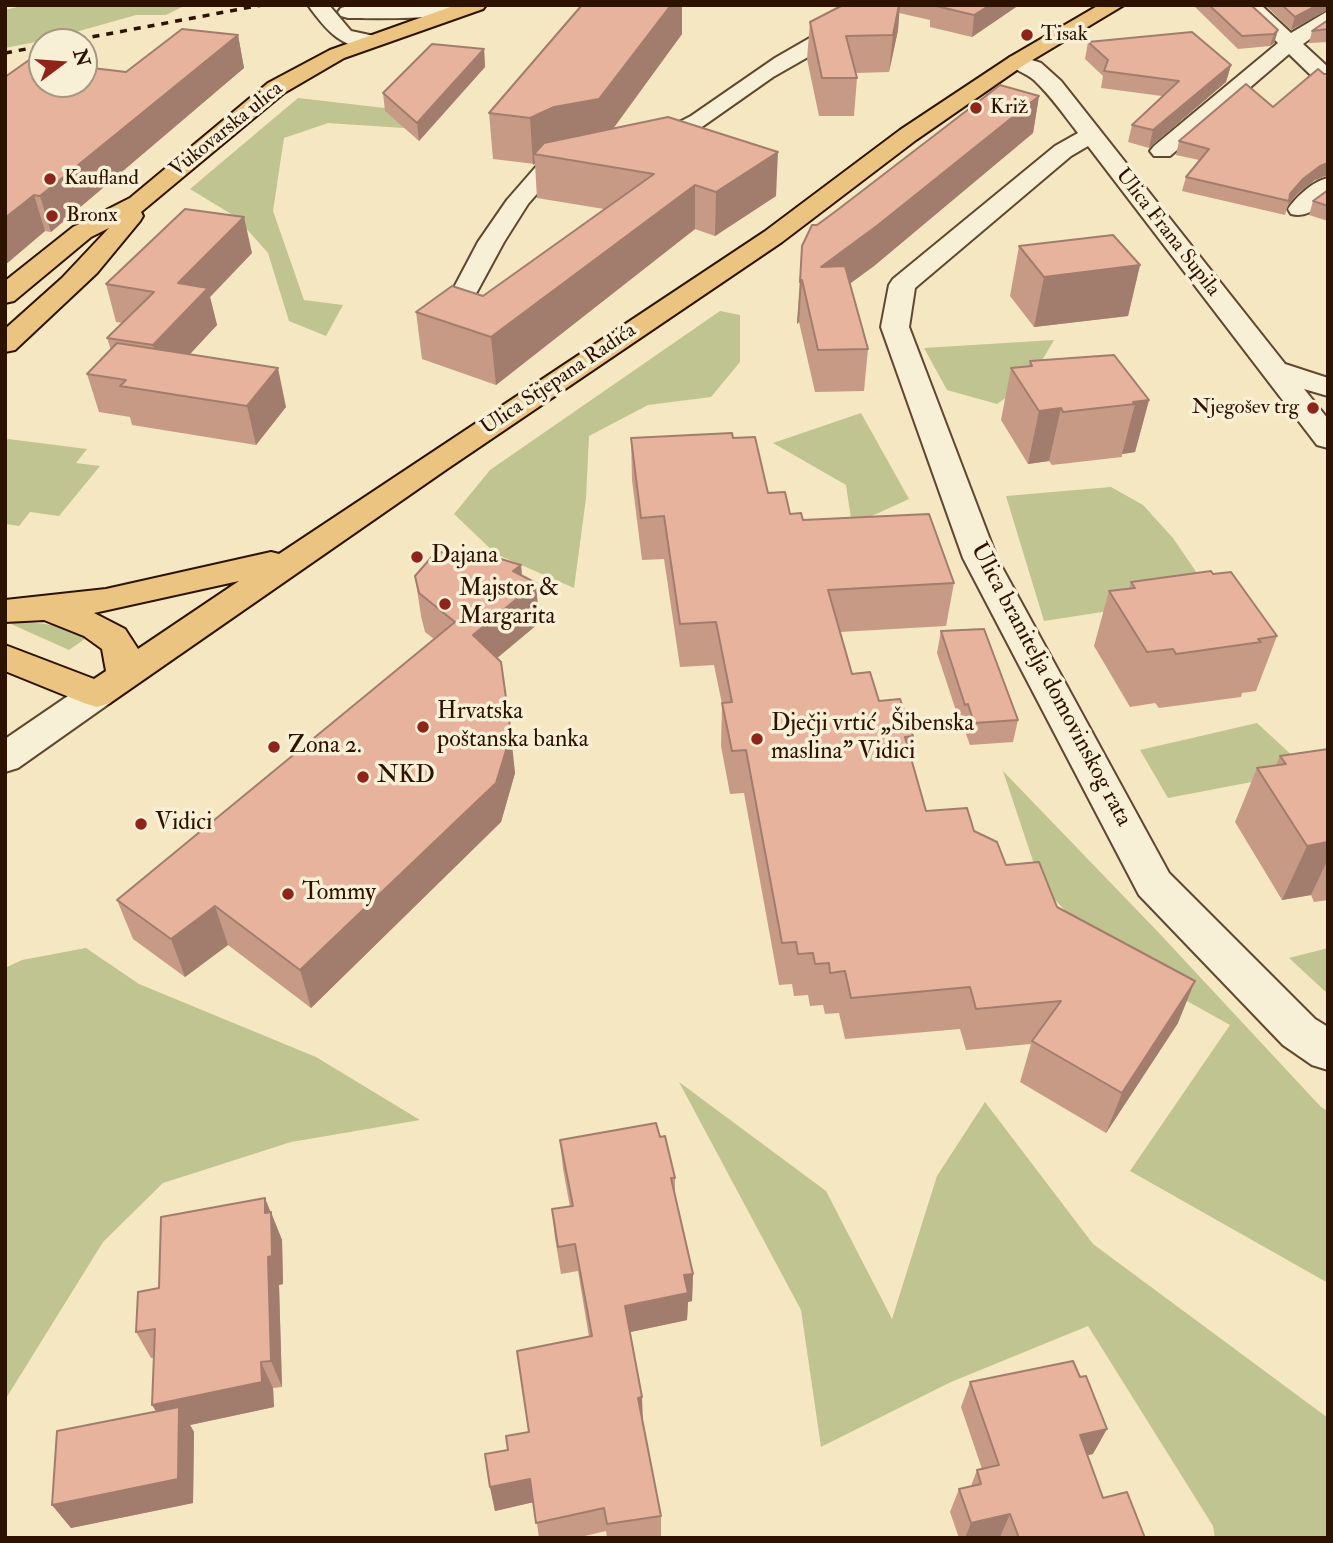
<!DOCTYPE html>
<html>
<head>
<meta charset="utf-8">
<style>
  body { margin:0 }
  #map { position:relative; width:1333px; height:1543px; overflow:hidden; background:#f5e7c1; font-family:"IM FELL Double Pica",serif }
  canvas { display:block }
  .frame { position:absolute; inset:0; border:7px solid #2d1200; pointer-events:none }
  .north { position:absolute; left:28px; top:28px; width:70px; height:70px; box-sizing:border-box; background:#f8efd7; border:2px solid #a79781; border-radius:50%; rotate:74deg; font-size:19px; font-weight:700; line-height:28px; text-align:center; color:#2d1200 }
  .north::after { content:''; display:block; margin:auto; width:24px; height:32px; background:#8f2418; clip-path:polygon(50% 0,100% 100%,50% 72%,0 100%) }
</style>
</head>
<body>
<div id="map">
<canvas width="1333" height="1543"></canvas>
<div class="frame"></div>
<div class="north">N</div>
</div>
<script>
const c = document.querySelector('canvas').getContext('2d');
c.lineJoin = 'round';
function paint(path, color) { c.fillStyle = color; c.fill(path, 'evenodd'); }
function stroke(path, color, width, dash) { c.strokeStyle = color; c.lineWidth = width; c.lineCap = dash ? 'butt' : 'round'; c.setLineDash(dash || []); c.stroke(path); }
function label(font, color, halo, rows, align = 'center') {
  c.font = font + ' "IM FELL Double Pica",serif'; c.lineWidth = 7; c.setLineDash([]); c.textBaseline = 'middle'; c.strokeStyle = halo; c.fillStyle = color; for (const [text, x, y, turn = 0] of rows) {
    c.save(); c.translate(x, y); c.rotate((+turn || 0) * Math.PI / 180); c.textAlign = isNaN(turn) ? turn : align; if (halo) c.strokeText(text, 0, 0); c.fillText(text, 0, 0); c.restore();
  }
}
const green = new Path2D(`
  M25,5H186L166,15H136L51,39L5,48V10Z
  M298,98L436,114L419,129L328,123L284,138L273,211L304,300L343,305L326,336L289,321L268,253L236,217L190,189Z
  M720,311L740,315V362L711,397L648,405L589,436L586,498L574,588L496,554L454,514L490,470Z
  M1054,340L1030,381L997,404L947,390L924,348Z
  M861,413L909,499L852,525L846,485L773,443Z
  M8,439L87,449L76,463L100,466L59,516L30,512L19,526L5,524V442Z
  M1111,487L1143,505L1173,538L1212,595L1044,621L1006,496Z
  M15,620L60,626L89,636L69,650L11,624Z
  M1257,723L1309,771L1168,798L1140,750Z
  M1003,771L1159,933L1321,1107L1328,1111V1283L1130,1171L1230,1025L1110,958L1041,885Z
  M86,948L139,984L316,1057L420,1120L291,1142L163,1183L103,1242L5,1400V968L22,960Z
  M1328,948V994L1289,958Z
  M679,1082L826,1191L892,1319L937,1176L985,1102L1093,1244L1328,1418V1538H1215L1213,1526L1088,1326L951,1382L821,1447L801,1310Z`);
const minor = new Path2D(`
  M308,5H329L351,31L379,37L382,41L379,45C345,54 326,30 308,5Z
  M424,5H480C466,21 372,18 348,18L341,16L338,12L341,8L348,6Z
  M867,5H891L864,25L773,77L689,136L651,151H635L631,146L635,141L654,135L691,116L775,58Z
  M1239,5H1261L1291,33L1328,11V26L1303,44L1328,67V85L1320,84L1289,54L1170,156H1154L1150,151L1154,146L1278,43Z
  M1017,55L1041,63L1061,81L1285,364L1328,378V396L1304,389L1328,419V448L1317,445L1088,146L1071,156L915,288L909,327L997,558L1169,873L1315,1019L1328,1027V1070L1312,1065L1283,1045L1139,895L963,558L881,327L889,285L893,279L1055,146L1078,133C1064,115 1051,96 1034,80C1026,73 1013,70 1006,61L1010,57Z
  M580,152L588,154L592,159L588,164L557,171L528,204L504,242L472,301L463,303L454,301L450,295L478,242L507,200L541,161Z
  M1328,178V198C1316,208 1308,218 1291,214L1288,209C1296,197 1313,181 1328,178Z
  M97,681L110,685L115,694L110,703L18,768L5,772V739L84,685Z`);
const major = new Path2D(`
  M456,5H486L483,9L344,58L284,93L141,212L143,216L140,221L97,273L15,350L5,352V329L62,278L109,228L91,237L14,301L5,303V281L73,227L130,198L268,83L330,50Z
  M1099,5H1124L1024,65L916,140L782,242L447,469L110,703L97,707L84,703L5,671V645L94,679L106,671L102,649L84,636L44,620L5,622V600L106,589L271,552L279,554L764,232L900,130L1010,57ZM239,581L138,649L125,629L94,613Z`);
const rail = new Path2D(`
  M65,42L262,5
  M5,53L42,46`);
const wall = new Path2D(`
  M843,5H1019L972,37L930,27V20L899,13L898,30L889,72L856,73L857,78L854,116H819L807,59L810,22Z
  M1193,5H1251L1278,30L1274,43L1270,46L1238,49Z
  M1265,5H1328L1291,30Z
  M1328,20V42L1309,43L1312,31Z
  M682,34L613,129L776,196L715,236L695,229L496,385L422,359L416,312L483,296L604,209L537,198L535,164L493,159L489,113Z
  M238,35L244,68L51,232L45,231L5,265L29,60L126,72Z
  M1088,42L1231,65L1226,82L1149,148L1128,142L1132,125L1162,96L1101,88L1103,76L1085,59Z
  M484,49L485,67L419,141L385,111L383,93Z
  M1324,74H1328V176L1315,180L1298,193L1288,205L1285,215L1182,191L1186,177L1199,160L1176,155L1179,141L1273,107Z
  M1039,96L1033,133L874,266L850,283L868,349L864,391L815,392L799,322L797,324L802,246Z
  M1328,190V221L1309,215L1313,201Z
  M1019,246L1140,265L1128,316L1034,327L1010,296Z
  M252,253L210,297L217,325L190,354L286,407L256,445L132,425L130,417L99,412L87,374L111,350L107,338L123,323L116,322L106,284Z
  M1030,361L1149,400L1135,452L1122,454V457L1052,465L1049,461L1028,464L1001,420L1011,368L1029,366Z
  M631,438H733L768,493L790,514L803,520L954,583L946,626L840,632L852,674L913,736L910,755L926,811L974,831L1006,865L1057,907L1178,1023L1106,1133L1020,1082L1031,1044L966,1050L960,1029L845,1039L839,1013L825,1014L823,1005L810,1006L808,995L794,996L792,984L779,985L744,793L730,794L721,746L722,704L714,665L680,667L664,559L642,560L632,480Z
  M521,565L522,576L536,583L539,623L497,658L515,773L501,822L311,1008L228,945L185,977L133,939L117,900L434,639L425,632L421,616L415,576Z
  M1213,574L1277,636L1256,691L1242,693L1241,697L1159,708L1155,703L1130,707L1094,646L1109,591L1129,589L1131,582Z
  M941,631L1018,720L1013,742L970,745L963,726H961L937,653Z
  M1328,749V900L1314,902L1311,895L1282,900L1235,822L1257,768L1276,765L1280,756Z
  M660,1137L675,1178V1196L693,1274L692,1301L688,1302L687,1320L630,1332L643,1422L661,1516V1538H607L606,1531L576,1538H539L534,1502L495,1511L490,1487L508,1450L529,1432L589,1337L578,1271L561,1274L555,1238L552,1209L570,1207L563,1169L560,1140Z
  M270,1212H271L282,1240L283,1284L279,1285L282,1387L273,1388L274,1407L190,1425L194,1432L193,1503L71,1528L52,1505L157,1411L152,1405L154,1358H151L136,1332L159,1288Z
  M970,1382L1093,1454L1087,1455L1103,1498L1145,1538H1000V1537L995,1538H959L950,1512L959,1489L971,1486L977,1470L982,1469L961,1407Z`);
const shadedWall = new Path2D(`
  M671,5H682V34L601,145L534,154L535,164L533,165L530,118Z
  M899,5H900L898,30L889,72L893,35Z
  M990,5H1019L972,37L974,15Z
  M1318,5H1328V10L1291,30L1295,17Z
  M1278,30L1274,43L1270,46L1274,34Z
  M238,35L244,68L51,232L40,196Z
  M484,49L485,67L419,141L417,123Z
  M1231,65L1226,82L1149,148L1153,130Z
  M1039,96L1033,133L874,266L817,308L821,267Z
  M778,152L776,196L715,236L716,192Z
  M1328,163L1327,175L1315,180L1298,193L1288,205L1290,194L1303,179L1320,166Z
  M695,185V229L496,385L491,337Z
  M34,195L45,231L5,265V218Z
  M244,217L252,253L210,297L217,325L163,383L153,345L178,283Z
  M1140,265L1128,316L1034,327L1044,277Z
  M802,280L799,322L797,324L800,282Z
  M278,368L286,407L256,445L247,406Z
  M1149,400L1135,452L1122,454L1135,404L1133,402Z
  M1061,408L1049,461L1028,464L1039,411Z
  M521,565L523,594L536,583L539,623L478,674L473,635L513,571Z
  M511,734L515,773L501,822L311,1008L300,970Z
  M1328,842V859L1311,895L1282,900L1307,846Z
  M215,906L228,945L185,977L171,939Z
  M1195,981L1178,1023L1106,1133L1122,1093Z
  M265,1198L282,1240L283,1284L279,1285L282,1387L271,1361L268,1257Z
  M693,1274L692,1301L688,1302L687,1320L626,1333L625,1306L684,1275Z
  M261,1362L273,1388L274,1407L190,1425L194,1432L193,1503L71,1528L52,1505L168,1430L152,1405Z
  M642,1397L643,1422L639,1423L638,1398Z
  M1107,1429L1093,1454L1067,1460L1080,1435Z
  M530,1479L534,1502L495,1511L490,1487Z
  M1010,1514L1000,1537L995,1538H965L971,1523Z`);
const building = new Path2D(`
  M582,5H671L599,99L554,107L530,118L489,113Z
  M843,5H899L893,35L846,36L857,78H822L810,22Z
  M932,5H990L974,15Z
  M1209,5H1251L1278,30L1274,34L1242,36Z
  M1282,5H1318L1295,17Z
  M1328,20V29L1312,31Z
  M182,29L238,35L40,196L34,195L5,218V77L29,60L42,62V84H84V67L126,72Z
  M1192,32L1231,65L1153,130L1132,125L1179,81L1104,71L1108,60L1088,42Z
  M432,44L484,49L417,123L383,93Z
  M1318,69L1324,74H1328V163L1320,166L1303,179L1290,194L1289,201L1186,177L1209,149L1179,141L1246,84L1273,107Z
  M1000,85L1039,96L878,225L821,267L845,266L868,349L818,350L802,280L800,282L802,246L812,225H817L836,211Z
  M668,117L778,152L716,192L695,185L491,337L416,312L452,286L483,296L654,174L534,154L544,143Z
  M1328,190V206L1313,201Z
  M185,209L244,217L178,283L208,288L153,345L107,338L154,292L106,284Z
  M1113,235L1140,265L1044,277L1019,246Z
  M117,343L278,368L247,406L120,386L126,380L87,374Z
  M1114,355L1149,400L1133,402L1135,404L1063,412L1061,408L1039,411L1011,368L1032,366L1030,361Z
  M732,433L733,438L755,437L768,493L785,492L790,514L801,513L803,520L929,514L954,583L828,590L852,674L870,672L879,701L900,699L913,736L905,737L926,811L967,808L974,831L997,842L1006,865L1039,862L1057,907L1195,981L1122,1093L1032,1041L1061,1001L976,1009L970,987L851,998L845,971L830,973L829,963L815,964L813,953L798,954L796,942L782,943L746,750L732,751L722,703L732,702L716,622L680,624L664,516L641,518L631,438Z
  M436,552L481,553L521,565L513,571L536,583L473,635L501,662L511,734L496,783L300,970L215,906L171,939L117,900L455,622L419,593L415,576Z
  M1211,571L1213,574L1231,572L1277,636L1258,639L1261,642L1176,654L1173,649L1147,652L1109,591L1135,588L1131,582Z
  M984,629L1018,720L974,723L968,704L965,705L941,631Z
  M1328,749V842L1307,846L1257,768L1286,764L1280,756Z
  M656,1123L660,1137L665,1136L675,1178H671L693,1274L684,1275L688,1293L625,1306L642,1397L638,1398L661,1516L607,1524L604,1508L536,1523L530,1479L490,1487L485,1454L508,1450L506,1436L529,1432L517,1351L592,1336L575,1244L558,1247L552,1209L573,1206L560,1140Z
  M265,1198V1213L271,1212L272,1256L268,1257L271,1361L261,1362L262,1382L152,1405L155,1329L136,1332L138,1292L159,1288L161,1217Z
  M1073,1361L1080,1377L1086,1376L1107,1429L1080,1435L1103,1498L1127,1492L1145,1538H1019L1010,1514L971,1523L959,1489L981,1484L977,1470L999,1465L970,1382Z
  M179,1407L178,1479L52,1505L57,1431Z`);
const markers = [
  [1027,35,7,"#8f2418"],
  [976,108,7,"#8f2418"],
  [50,179,7,"#8f2418"],
  [52,216,7,"#8f2418"],
  [1313,408,7,"#8f2418"],
  [417,557,7,"#8f2418"],
  [445,604,7,"#8f2418"],
  [423,727,7,"#8f2418"],
  [757,739,7,"#8f2418"],
  [274,747,7,"#8f2418"],
  [363,777,7,"#8f2418"],
  [141,824,7,"#8f2418"],
  [288,894,7,"#8f2418"]
];
const farPoinames = [
  ["Tisak",1041,35],
  ["Križ",990,108],
  ["Kaufland",64,179],
  ["Bronx",66,216],
  ["Njegošev trg",1299,408,"right"]
];
const farStreetnames = [
  ["Vukovarska ulica",227,130,-39],
  ["Ulica Frana Supila",1167,233,52],
  ["Ulica Stjepana Radića",559,380,-34]
];
const poiNames = [
  ["Dajana",431,557],
  ["Majstor &",459,590],
  ["Margarita",459,618],
  ["Hrvatska",437,713],
  ["poštanska banka",437,741],
  ["Dječji vrtić „Šibenska",771,725],
  ["maslina” Vidici",771,753],
  ["Zona 2.",288,747],
  ["NKD",377,777],
  ["Vidici",155,824],
  ["Tommy",302,894]
];
const streetNames = [
  ["Ulica branitelja domovinskog rata",1050,685,62]
];
paint(green, '#bfc490');
stroke(minor, '#5f4730', 4);
stroke(major, '#2d1200', 4);
paint(minor, '#f8efd7');
paint(major, '#eac480');
stroke(rail, '#2d1200', 3.5, [7, 7]);
paint(wall, '#c79a86');
paint(shadedWall, '#a27d6d');
paint(building, '#e7b39c');
stroke(building, '#a27d6d', 2);
for (const [x, y, r, color] of markers) { const dot = new Path2D(); dot.arc(x, y, r, 0, 2 * Math.PI); c.fillStyle = color; c.fill(dot); stroke(dot, '#f8efd7', 2.5); }
label('21px', '#2d1200', '#f8efd7', farPoinames, 'left');
label('21px', '#2d1200', '#f8efd7', farStreetnames);
label('24px', '#2d1200', '#f8efd7', poiNames, 'left');
label('24px', '#2d1200', '#f8efd7', streetNames);
</script>
</body>
</html>
